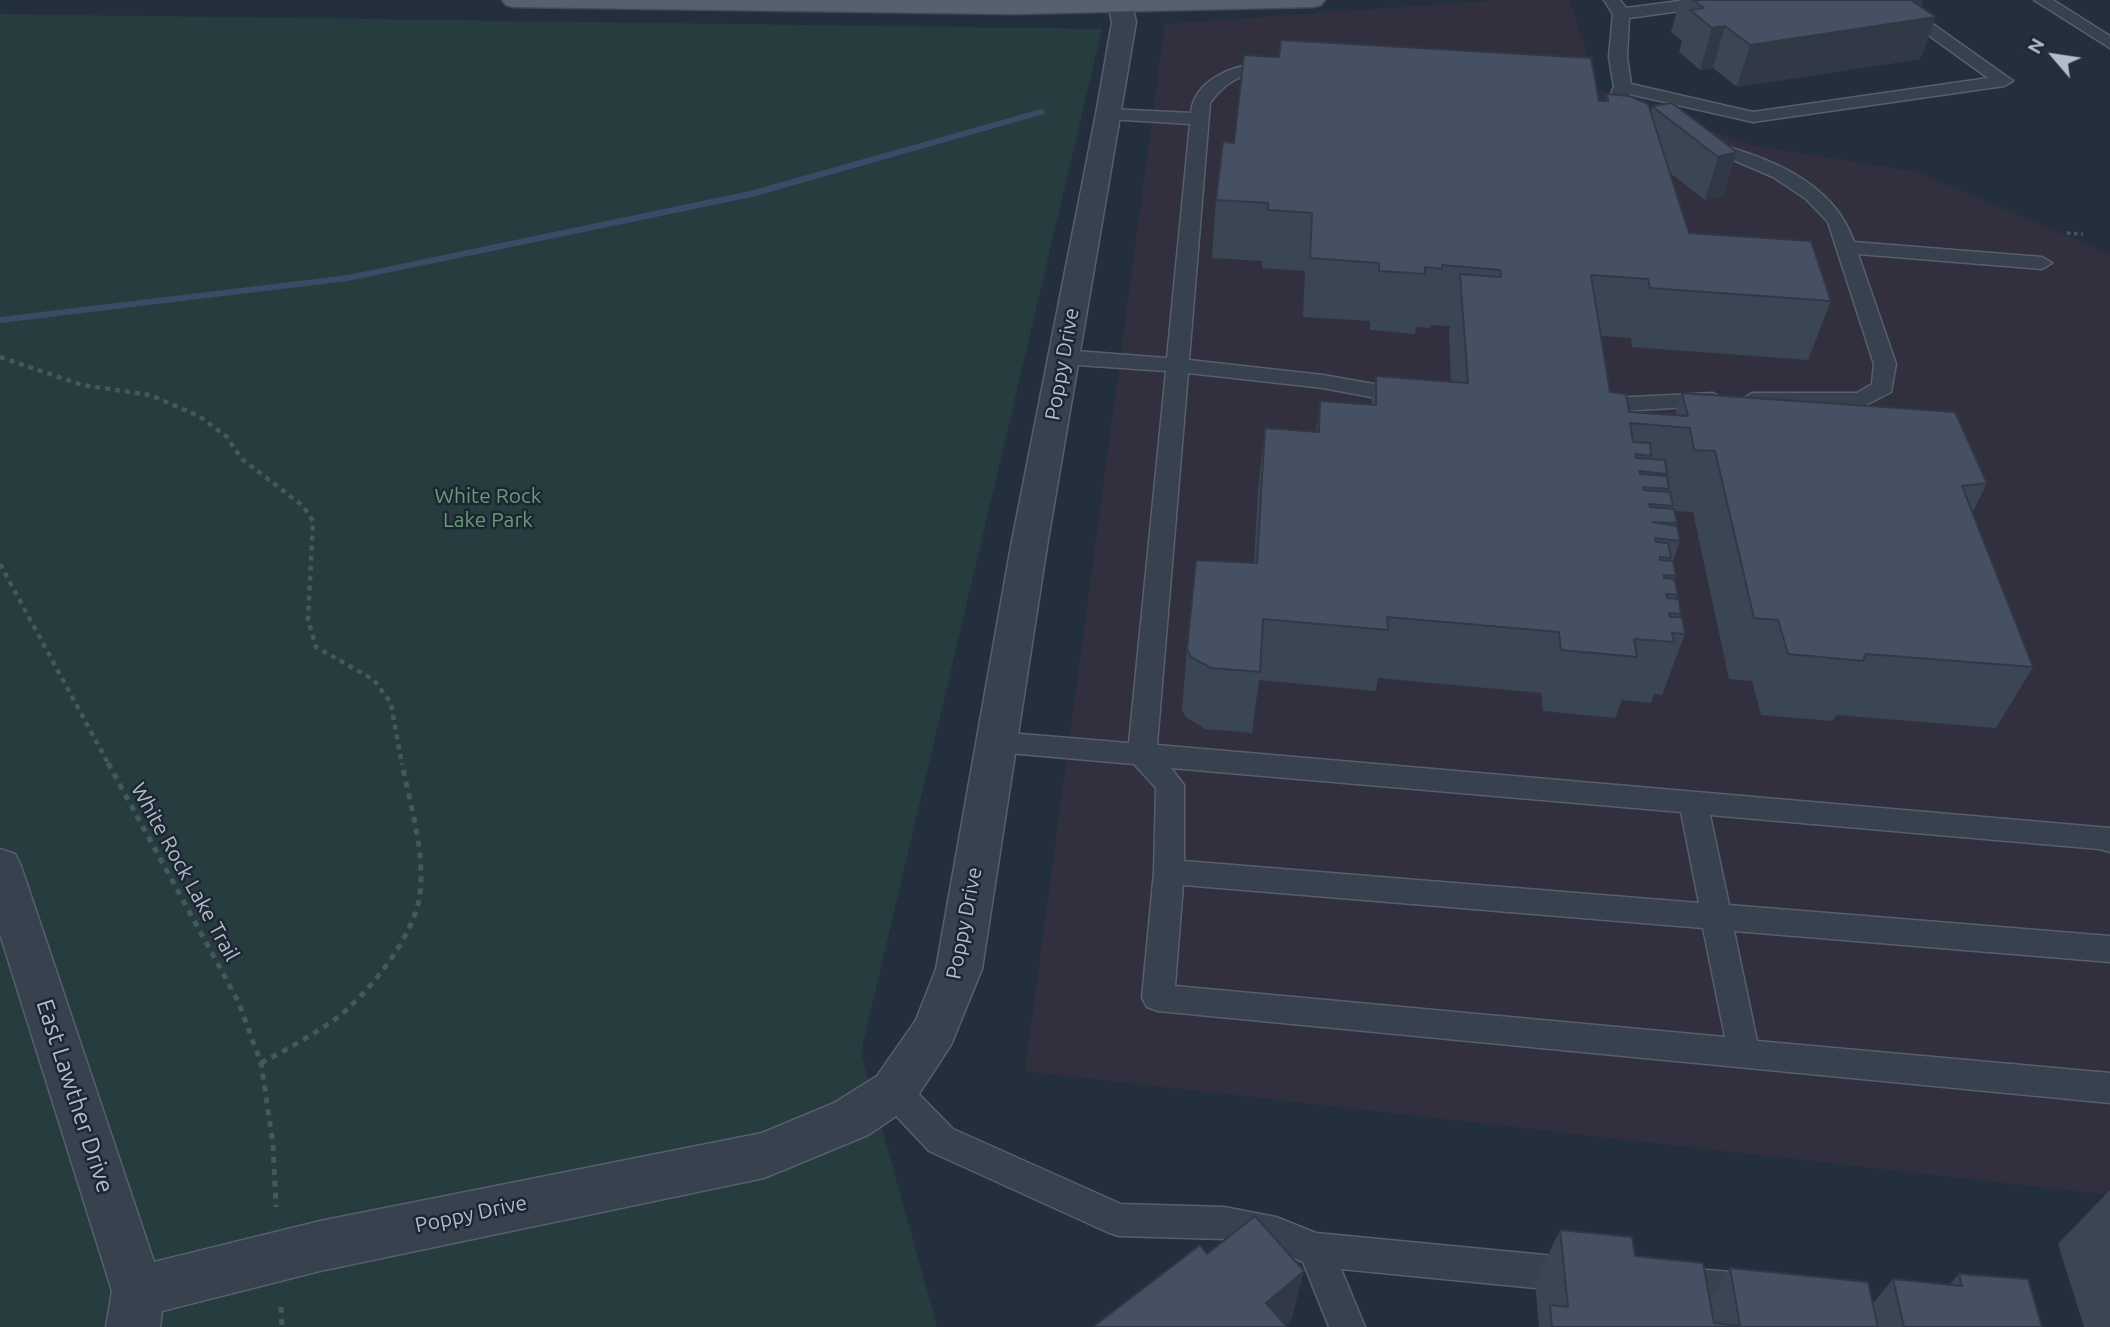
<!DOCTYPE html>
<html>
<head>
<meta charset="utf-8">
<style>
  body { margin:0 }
  #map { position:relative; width:2110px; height:1327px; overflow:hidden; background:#242f3e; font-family:Ubuntu,sans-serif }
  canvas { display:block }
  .north { position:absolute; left:2019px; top:21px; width:70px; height:70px; -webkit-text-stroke:5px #1d2633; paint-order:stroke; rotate:299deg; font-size:19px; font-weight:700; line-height:28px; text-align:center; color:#b4bcc9 }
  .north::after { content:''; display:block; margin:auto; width:24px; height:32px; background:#b4bcc9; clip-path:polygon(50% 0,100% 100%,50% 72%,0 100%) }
</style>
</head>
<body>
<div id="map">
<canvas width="2110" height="1327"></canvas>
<div class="north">N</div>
</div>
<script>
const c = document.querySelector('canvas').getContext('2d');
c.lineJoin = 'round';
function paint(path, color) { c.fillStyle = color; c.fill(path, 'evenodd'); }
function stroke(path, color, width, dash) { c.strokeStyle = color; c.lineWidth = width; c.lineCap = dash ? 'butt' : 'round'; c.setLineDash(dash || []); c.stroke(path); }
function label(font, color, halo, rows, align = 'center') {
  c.font = font + ' Ubuntu,sans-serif'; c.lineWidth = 5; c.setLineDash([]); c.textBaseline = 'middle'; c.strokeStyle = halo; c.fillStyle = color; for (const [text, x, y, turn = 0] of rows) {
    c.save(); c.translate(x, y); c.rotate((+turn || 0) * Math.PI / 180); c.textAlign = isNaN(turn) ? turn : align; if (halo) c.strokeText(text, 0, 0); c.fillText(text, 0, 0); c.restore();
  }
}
const medical = new Path2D(`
  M1500,0H1570L1597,89L1751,145L1917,172L2110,254V1195L1025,1071L1165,24Z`);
const green = new Path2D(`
  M0,14L1102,29L861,1052L937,1327H0Z`);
const stream = new Path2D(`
  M1041,109L1046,112L1044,114L752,197L348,281L0,323V317L348,275L750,191Z`);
const pathFar2 = new Path2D(`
  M2067,233L2083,234`);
const pathFar1 = new Path2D(`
  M0,357L82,385L150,395L199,416L226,436L242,459L303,506L313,521L308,620L316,647L374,680L391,703L402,765
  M0,564L109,765`);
const path = new Path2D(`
  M108,763L238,1001L261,1063L273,1144L276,1207
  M261,1063C286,1050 311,1036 334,1020C367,996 415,936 420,894C425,851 410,805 402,763
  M281,1307L282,1327`);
const lane = new Path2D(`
  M1604,0H1620L1626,8L1687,0H1731L1723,5L1629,18L1627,57L1631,84L1753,112L1988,78L1880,0H1899L2013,81L2004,86L1753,122L1629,94L1623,104L1617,105L1608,100L1614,87L1609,57L1613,14Z
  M2034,0H2053L2110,36V48Z
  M1263,63L1281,64L1284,68C1276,76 1262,72 1251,74C1234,77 1220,89 1210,103L1189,360L1323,375L1408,390L1419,397L1408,404L1323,388L1188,373L1157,745L2110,828V852L2099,849L1710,815L1729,905L2110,936V962L1734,931L1757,1041L2110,1073V1103L1158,1011L1147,1007L1142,998L1154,872L1156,788L1134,764L997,752L987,749L983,742L987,735L997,732L1129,743L1166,371L1063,364L1052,357L1063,350L1167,358L1190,124L1109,119L1100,114L1109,109L1191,113C1194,79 1234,65 1263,63ZM1171,768L1681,812L1699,903L1184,861V785ZM1183,885L1703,928L1725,1037L1175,986Z
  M1703,140C1762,155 1833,179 1854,242L2042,257L2052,263L2042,269L1858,254L1896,364L1891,392L1862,407L1744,405L1741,400L1752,393H1857L1872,384L1874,364L1828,222L1806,199L1773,177L1731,159L1696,150L1694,146Z
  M1713,393L1724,400L1721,405L1591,413L1580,406L1591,399Z
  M894,1076L906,1081L953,1129L1121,1204L1224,1207L1276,1217L1316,1233L1576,1258L1589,1263L1594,1275L1589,1287L1576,1292L1341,1269L1365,1327H1329L1303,1262L1275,1250L1224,1239L1119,1236L1107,1232L929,1151L882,1101L878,1091L882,1081Z
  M1673,1267L1753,1274L1766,1279L1771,1291L1766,1303C1743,1312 1684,1306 1660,1296L1655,1284L1660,1272Z`);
const street = new Path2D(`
  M1107,0H1131L1136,22L1047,546L982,969L951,1045L911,1106L868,1135L764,1178L320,1271L162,1311L160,1327H106L112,1291L0,934V849L15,854L21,866L154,1262L320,1221L762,1133L834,1103L877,1076L916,1020L936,969L1011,546L1096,114L1112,22Z`);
const primary = new Path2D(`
  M502,0H1325L1321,5L1313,7L1014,14L514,7L506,5Z`);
const wall = new Path2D(`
  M1680,0H1923L1921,7L1936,17L1920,59L1737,87L1713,68L1700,70L1679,52L1682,41L1671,32Z
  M1607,94L1651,113L1652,106L1737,152L1723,196L1705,200L1670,173L1689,233L1831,301L1808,360L1632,347L1631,338L1601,336L1610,392L1629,412L1675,415L1682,393L1987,483L1972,513L2033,667L1996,728L1836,715L1833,721L1761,715L1752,681L1729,679L1693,512L1674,511L1677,523L1676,525L1680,541L1673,561L1676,576L1674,579L1678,595L1676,598L1681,614L1680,617L1685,634L1662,695L1654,694L1651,703L1622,700L1615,718L1543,711L1541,693L1378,678L1376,691L1259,680L1252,733L1205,729L1186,717L1182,710L1187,649L1254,563L1258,489L1265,428L1316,432L1320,401L1371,405L1376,376L1451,382L1449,333L1450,326L1431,325V328L1416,327L1415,334L1370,330V321L1303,317L1305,271L1262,268V261L1212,258L1216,200L1234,143L1599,101H1605Z
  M2109,1191H2110V1327H2084L2058,1244Z
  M1560,1230L1635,1256L1710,1299L1730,1268L1873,1303L1893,1279L1949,1285L1959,1274L2042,1327H1539L1535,1282Z`);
const shadedWall = new Path2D(`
  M1910,0H1923L1915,20L1936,17L1920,59L1737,87L1750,45Z
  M1725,26L1713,68L1700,70L1712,28Z
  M1737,152L1723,196L1705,200L1718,157Z
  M1304,1271L1291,1322L1285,1327L1266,1303Z`);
const building = new Path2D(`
  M1693,0H1911L1936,17L1750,45L1725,26L1712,28L1690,10L1704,8Z
  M1281,40L1591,58L1599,101H1608L1607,94L1629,96L1648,104L1689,233L1811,241L1831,301L1650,288L1648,279L1591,275L1610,392L1626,394L1629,412L1688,416L1682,393L1955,412L1987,483L1962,486L2033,667L1866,654L1863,661L1788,654L1778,620L1754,618L1715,451L1694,450L1690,428L1630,423L1633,442L1650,443L1651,456L1635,454L1636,458L1665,460L1667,474L1639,471L1640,474L1667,476L1669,489L1643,487L1644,490L1670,492L1673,506L1649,504L1650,507L1674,509L1677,523L1652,522L1677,526L1680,541L1655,538L1656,542L1668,543L1671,558L1660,557V560L1673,561L1676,576L1664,575V578L1674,579L1678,595L1666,594L1667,598L1679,599L1681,614L1669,613L1670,617H1682L1685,634L1672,633L1674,642L1634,639L1637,657L1561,650L1559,632L1387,617L1388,630L1263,619L1260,672L1211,668L1191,657L1187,649L1196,560L1257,563L1265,428L1319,432L1320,401L1376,405V376L1468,383L1460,274L1501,277L1500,270L1442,265V269L1425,267V274L1379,271V263L1310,258L1312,213L1268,210V203L1216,200L1223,142L1234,143L1244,55L1279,57Z
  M1672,103L1737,152L1718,157L1652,106Z
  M1255,1216L1304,1271L1266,1303L1287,1327H1093L1200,1245L1207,1254Z
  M1560,1230L1632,1237L1635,1256L1703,1263L1714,1323L1740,1326L1730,1268L1868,1282L1878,1327H1552L1550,1305L1568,1307Z
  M1959,1274L2028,1279L2042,1327H1904L1893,1279L1962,1286Z`);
const streetNames = [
  ["Poppy Drive",1062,364,-80],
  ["White Rock Lake Trail",185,872,61],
  ["Poppy Drive",964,923,-79],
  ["Poppy Drive",471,1214,-12]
];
const parkNames = [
  ["White Rock",488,496],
  ["Lake Park",488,520]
];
const nearStreetnames = [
  ["East Lawther Drive",75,1096,72]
];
paint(medical, '#32303f');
paint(green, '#263c3f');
paint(stream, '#394c67');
stroke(lane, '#565f6c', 3);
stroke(street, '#565f6c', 3);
stroke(primary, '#414a57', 3);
stroke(pathFar2, '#44595c', 3.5, [3.5, 3.5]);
stroke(pathFar1, '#44595c', 4.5, [5, 5]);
stroke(path, '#44595c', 5, [6, 6]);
paint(lane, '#38414e');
paint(street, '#38414e');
paint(primary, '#56606e');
paint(wall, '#3b4654');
paint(shadedWall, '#303945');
paint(building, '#455162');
stroke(building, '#303945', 2);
label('21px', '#b4bcc9', '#1d2633', streetNames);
label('21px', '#6b9a76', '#1d2633', parkNames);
label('24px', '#b4bcc9', '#1d2633', nearStreetnames);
</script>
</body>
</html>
